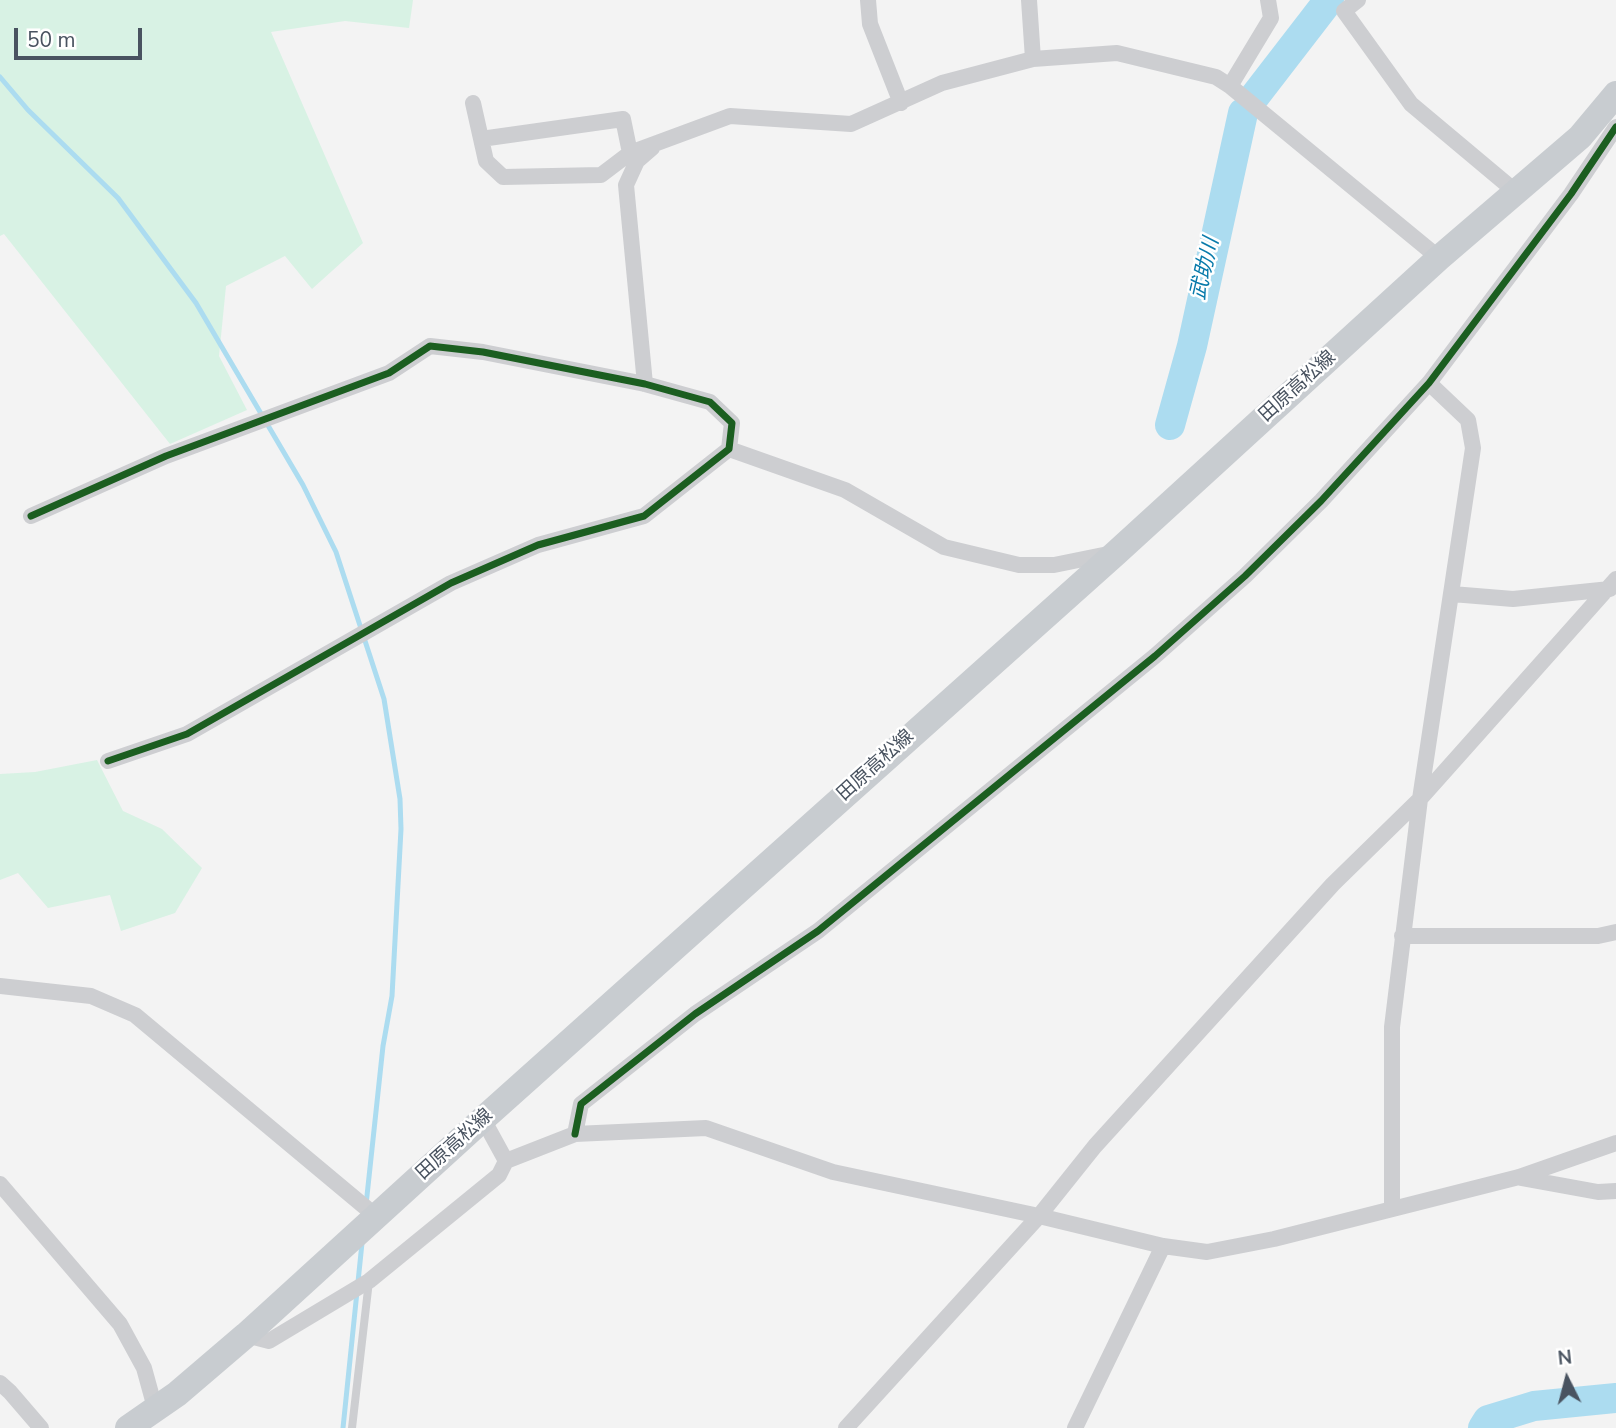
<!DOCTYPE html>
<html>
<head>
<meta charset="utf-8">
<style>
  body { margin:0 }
  #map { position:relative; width:1616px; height:1428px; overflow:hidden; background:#f3f3f3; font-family:"Nunito Sans",sans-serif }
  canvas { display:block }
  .north { position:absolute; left:1532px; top:1344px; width:70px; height:70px; -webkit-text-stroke:5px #fff; paint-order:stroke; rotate:354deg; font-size:19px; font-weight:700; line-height:28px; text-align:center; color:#495360 }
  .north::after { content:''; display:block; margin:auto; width:24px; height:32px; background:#495360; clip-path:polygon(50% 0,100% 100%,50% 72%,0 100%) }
  .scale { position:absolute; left:14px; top:28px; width:128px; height:32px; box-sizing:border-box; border:4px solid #495360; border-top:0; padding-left:9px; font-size:21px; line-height:24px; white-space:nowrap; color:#495360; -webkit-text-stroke:5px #fff; paint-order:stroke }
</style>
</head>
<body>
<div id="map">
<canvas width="1616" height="1428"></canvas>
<div class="north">N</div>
<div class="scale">50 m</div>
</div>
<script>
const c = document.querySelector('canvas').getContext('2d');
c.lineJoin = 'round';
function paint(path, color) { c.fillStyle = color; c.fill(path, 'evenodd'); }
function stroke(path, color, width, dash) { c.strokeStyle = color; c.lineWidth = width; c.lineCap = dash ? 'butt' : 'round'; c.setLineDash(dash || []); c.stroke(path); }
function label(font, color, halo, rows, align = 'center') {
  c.font = font + ' "Nunito Sans","Noto Sans JP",sans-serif'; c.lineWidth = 5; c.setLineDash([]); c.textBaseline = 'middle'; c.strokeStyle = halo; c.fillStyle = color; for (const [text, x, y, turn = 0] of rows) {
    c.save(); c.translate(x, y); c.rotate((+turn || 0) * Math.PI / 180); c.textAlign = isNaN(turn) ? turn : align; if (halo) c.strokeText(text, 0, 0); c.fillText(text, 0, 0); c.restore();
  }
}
const green = new Path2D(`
  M0,0H413L409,28L345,21L271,32L363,243L312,289L285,256L226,286L219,356L247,410L170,444L4,234L0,236Z
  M97,760L123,811L162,829L202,868L175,913L121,931L110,895L48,908L18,873L0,880V774L35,772Z`);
const stream = new Path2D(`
  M0,77L28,110L118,198L196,303L303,485L336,552L384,699L400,799L401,829L392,996L383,1046L366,1205
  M343,1428L362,1243`);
const river = new Path2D(`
  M1255,96L1329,0
  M1170,425L1192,346L1243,113
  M1483,1428L1488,1420L1534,1406L1616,1398`);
const lane = new Path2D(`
  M352,1428L369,1281`);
const street = new Path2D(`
  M868,0L870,24L901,103
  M1029,0L1033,59
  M1358,0L1344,11L1411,104L1516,192
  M1230,86L1271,18L1268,0
  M473,103L486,161L503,177L601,175L630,153L730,116L851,124L942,83L1033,59L1117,53L1216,77L1230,86L1439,258
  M481,139L623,119L630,153
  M645,384L626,185L637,161L652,148
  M729,449L845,490L944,547L1019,565H1054L1113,553
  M31,516L166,456L389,373L430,346L483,352L645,384L710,402L732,423L729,449L644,516L538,545L451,583L187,734L108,761
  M1452,594L1513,599L1610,589
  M1402,936H1598L1616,932
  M0,986L91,996L135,1015L377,1217
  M483,1119L506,1161L575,1134L706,1128L833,1172L1039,1216L1163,1246L1207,1252L1274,1239L1519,1177L1616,1143
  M575,1134L581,1104L695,1014L818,931L1155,656L1245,576L1321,501L1429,383L1571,194L1616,127
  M1521,1178L1598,1192L1616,1191
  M0,1184L120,1324L144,1368L155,1408
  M1392,1208V1027L1420,799L1473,448L1468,420L1429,383
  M246,1335L269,1341L369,1281L499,1175L506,1161
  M0,1383L10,1392L41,1428
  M846,1428L1039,1216L1095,1146L1333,884L1420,799L1616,579
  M1075,1428L1163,1246`);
const primary = new Path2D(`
  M128,1428L177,1394L246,1335L483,1119L1116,553L1439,258L1580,137L1616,94`);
const cycleway = new Path2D(`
  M31,516L166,456L389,373L430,346L483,352L645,384L710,402L732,423L729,449L644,516L538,545L451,583L187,734L108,761
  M575,1134L581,1104L695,1014L818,931L1155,656L1245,576L1321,501L1429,383L1571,194L1616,127`);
const streetNames = [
  ["田原高松線",1298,387,-42],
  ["田原高松線",876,766,-42],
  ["田原高松線",455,1145,-42]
];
const waterNames = [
  ["武助川",1206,269,-77]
];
paint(green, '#d8f2e4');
stroke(stream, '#acdcf0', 5);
stroke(river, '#acdcf0', 30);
stroke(lane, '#cdced1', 8);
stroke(street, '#cdced1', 16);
stroke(primary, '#c8ccd0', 26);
stroke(cycleway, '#1b5e20', 7);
label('19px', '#495360', '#fff', streetNames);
label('italic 21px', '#097bab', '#fff', waterNames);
</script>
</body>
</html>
